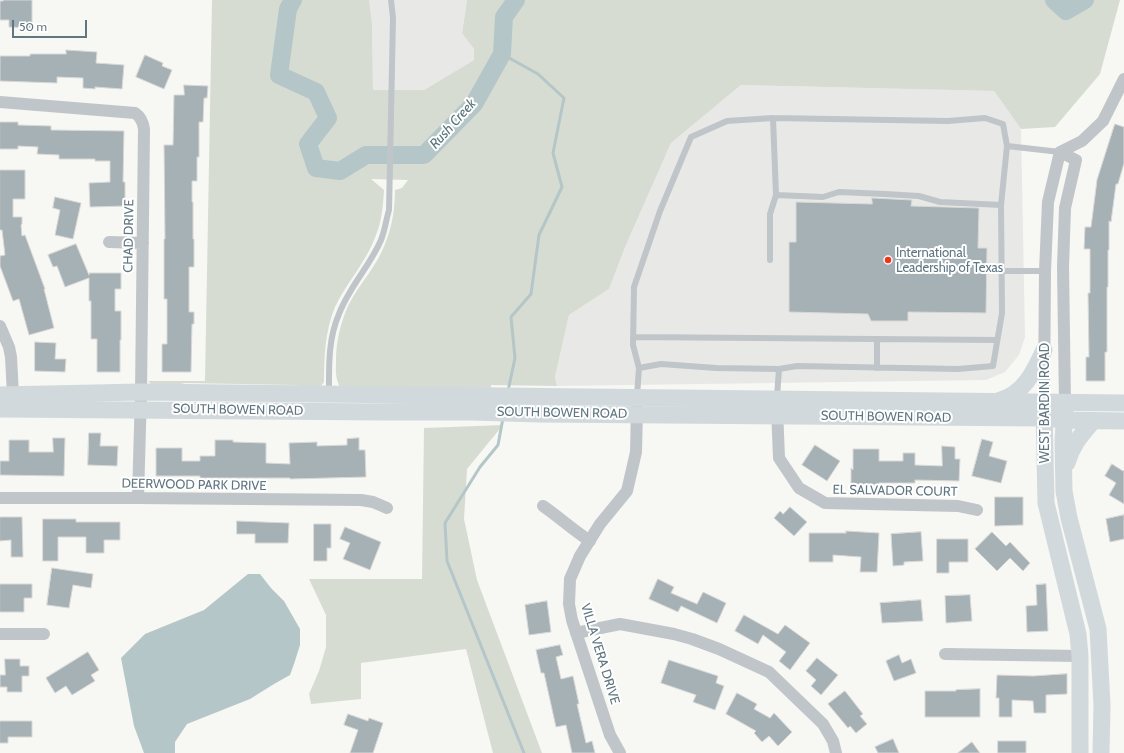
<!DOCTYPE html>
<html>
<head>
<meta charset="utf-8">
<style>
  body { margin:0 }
  #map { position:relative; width:1124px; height:753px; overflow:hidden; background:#f7f7f3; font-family:Cabin,sans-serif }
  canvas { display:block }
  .scale { position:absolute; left:12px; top:20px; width:75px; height:18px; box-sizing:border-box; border:2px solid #607681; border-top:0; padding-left:5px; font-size:12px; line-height:14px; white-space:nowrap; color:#607681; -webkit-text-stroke:3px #fff; paint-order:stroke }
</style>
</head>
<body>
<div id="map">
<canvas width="1124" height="753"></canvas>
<div class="scale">50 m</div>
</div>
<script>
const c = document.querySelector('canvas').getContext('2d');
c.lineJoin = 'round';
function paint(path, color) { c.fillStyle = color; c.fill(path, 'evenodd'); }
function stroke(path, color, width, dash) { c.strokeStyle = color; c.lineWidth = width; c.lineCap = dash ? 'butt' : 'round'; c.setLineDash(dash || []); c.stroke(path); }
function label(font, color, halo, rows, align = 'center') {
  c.font = font + ' Cabin,sans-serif'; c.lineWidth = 4; c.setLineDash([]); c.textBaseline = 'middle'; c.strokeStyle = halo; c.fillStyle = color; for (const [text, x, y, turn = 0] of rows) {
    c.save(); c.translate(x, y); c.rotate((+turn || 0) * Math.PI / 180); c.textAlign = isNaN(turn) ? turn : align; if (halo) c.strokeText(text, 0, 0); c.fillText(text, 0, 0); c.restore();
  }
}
const built = new Path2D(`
  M369,0H467L462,32L474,49V60L424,90H373L372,24Z
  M741,85L994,91L1021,129L1025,337L1019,355L1005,372L986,380L557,386L555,377L569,315L609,289L626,245L671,143Z`);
const green = new Path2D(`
  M212,0H369L372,24L373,90H424L474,60V49L462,33L467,0H1120L1100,74L1055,127L1021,129L994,91L741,85L671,143L626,245L609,289L569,315L555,377L557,386L491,385V388L340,387C335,378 336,370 336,360C336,341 341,321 349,304C360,283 377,266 385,244C392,227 395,209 395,190L402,188L408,180L371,179L384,190C383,205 382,221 376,235C367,261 347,282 335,307C325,331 324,356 324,382L321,386H301L294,385L185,383L177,385H152L148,381H205Z
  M503,425L467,469L464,519L477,580L542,753H493L466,649L361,663V699L311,704L309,694L319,671L326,647V615L309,579H422L424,428Z`);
const water = new Path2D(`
  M248,574H260L271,588L284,601L300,629V645L294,664L290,675L274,684L250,699L187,724L175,742V753H144L134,726L121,658L145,634L204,610Z`);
const stream = new Path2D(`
  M502,54L538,74L564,98L553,153L562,187L539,235L531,294L511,317L515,358L508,391
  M503,418L498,445L480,467L445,523L447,561L524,753`);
const river = new Path2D(`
  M293,0L288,9L279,75L316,92L328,118L308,144L316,168L340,171L366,155H424L474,104L502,54L504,17L516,0
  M1054,0L1066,11L1085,0`);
const building = new Path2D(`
  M3,0H32V28L9,27V20H0V1H3Z
  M66,50L97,52L96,63L124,65L122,89L95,87V89L83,88V78L57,77V83L0,81V56H30V54H66Z
  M145,55L163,63L162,66L172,70L164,89L136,77Z
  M184,85L208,86L207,98H204L203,122H199V157H197V181H192V202H193V239H194V267H189V312H194V324H192L191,372H162V344H167V299H164V239H165L164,145H173L174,95H184Z
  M0,122H18V125L51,126V130L124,131L123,182H125V206L90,207L89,183L110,182V161H95V159H59V155L37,154L38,147L18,146V149H0Z
  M1115,124L1124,127V163L1118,184H1116L1111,222L1109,221V250H1108V287H1107V352H1105V381H1086V357H1089L1088,293H1090V249H1084L1085,227H1091L1097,180Z
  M0,170H25V199H13V217H22V224L21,225L22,236L25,235L45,289H44L54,328L29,335L19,299L13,301L0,266V256L5,255L2,230H0Z
  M55,197L81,203L73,239L55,235L60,210L53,208Z
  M872,198L912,200L911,206L979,208L978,248H987L986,313L908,312V321H871L868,314L789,312V242H796V202L872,204Z
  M76,244L89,275V273H121V289H115V311H121V340H120V372H97V339H91V301H89V278L65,287L57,266L53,267L48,255Z
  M35,342L56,343L55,359H66L65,372L35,371Z
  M89,433H101L100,446H118L117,466L88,465Z
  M53,438H65L64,476L0,475V461H9V440H29V452H53Z
  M359,438V450H365L366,477L290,479V478H200V476H156V448H182V461H200V456H215V440H233V442L266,443V463L290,464L289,443L317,442V446L347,445V439Z
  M982,439L993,442L989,456L1007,461L1001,483L972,476Z
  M815,445L840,461L827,481L802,465Z
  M942,446L955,447V459H960L959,481L915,480V483H879V485L851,484V468L853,470V449H879V461H903V453H915V465L942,466Z
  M1112,464L1123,471L1124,470V504L1109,495L1116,483L1105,476Z
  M995,497H1023V525L995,526Z
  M790,507L807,522L794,536L774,518L780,511L783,514Z
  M1124,515V539L1110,542L1106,519Z
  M0,517H22L23,557H11V540L0,541Z
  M43,519H76V522H120V540H104V553H86V537H58V561H43Z
  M237,521L289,523L288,543H255V534H237Z
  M314,524H331V548H327V561H314Z
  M345,527L381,542L370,570L343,559L350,543L340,539Z
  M846,531L879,533L877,572H860L861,557L833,555V562H809V533H846Z
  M921,532L923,561L904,562V565L893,566L891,534Z
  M992,532L1006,546L1010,542L1030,563L1023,571L1010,558L997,571L975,549Z
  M937,539H968V562H949V573H937Z
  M52,568L93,574L91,588L73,585L69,608L47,605Z
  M658,579L674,587L671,593L697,604L703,592L726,603L717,623L681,606L678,612L649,599Z
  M0,584H32V598H24V612H0Z
  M1046,584L1048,631L1027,632L1026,606L1037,605L1036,585Z
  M970,595L972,621L946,623L945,596Z
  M921,600L923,621L882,623L880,603Z
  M547,601L551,632L529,635L525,605Z
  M744,615L778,634L785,625L810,643L790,670L779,661L786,652L763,635L758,644L735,631Z
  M560,645L563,655L556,657L561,679L573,676L579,704H577L586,743L592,741L595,753H572L566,725L556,727L544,673H541L536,650Z
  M88,652L99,670L91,675L95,681L72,695L66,686L55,693L46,678Z
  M899,655L902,663L911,659L916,673L894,681L886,661Z
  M817,658L838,675L821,695L811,686L816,680L806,671Z
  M5,659H20V666H29V676H22V692H7V687H0V675H5Z
  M669,660L718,676L716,683L724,686L715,710L693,702L696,695L661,683Z
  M1067,674V694L1046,695V713H1034L1033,701L1012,700V717H999V698H996L997,675L1033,676Z
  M980,689V717H925V691H956V690Z
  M845,691L863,714L860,716L867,724L856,733L850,726L848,728L828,704Z
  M737,693L757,704L754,709L770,718L774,713L792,732L778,746L769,736L762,742L754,733L756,731L726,714Z
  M348,714L368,721L369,718L383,723L373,753H350L358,730L344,725Z
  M0,721H32V737H8V743H0Z
  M893,739L899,753H878L875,747Z
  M998,741H1026V753H998Z
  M972,742L980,753H958Z`);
const service = new Path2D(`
  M773,118L776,195
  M770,260V214L776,195L823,197L839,192L885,194L919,196L940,202L1001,205
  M1001,271H1045
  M633,337L997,340
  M877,339V368
  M639,368L633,345L634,287L660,211L691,137L727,121L773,118L948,121L985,118L1003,124L1007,146
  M329,393C329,366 328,339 339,314C349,287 370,266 381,240C385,230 386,220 389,210L393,18L391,0
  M637,396L639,368L661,364L716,368L779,369L797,366L958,369L993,366L1002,313L1001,205L1007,146L1060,152
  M777,397L779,369`);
const minor = new Path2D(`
  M0,102L135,113C141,117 143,122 144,129L141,392L138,498
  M1060,152L1076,160L1065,208L1063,267L1065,402
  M109,242L143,243
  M0,326L9,347L11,357L13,395
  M1044,402L1045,271L1048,202L1060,152L1082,141L1103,121L1124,79
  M777,409L779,458L799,488L825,503L958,506L977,510
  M0,498H138L361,500L373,502L387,508
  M543,506C559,517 573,530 590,541
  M576,633L620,624L674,634L692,639L719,649L769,672L823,724L833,741L836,753
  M0,634H44
  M945,654L1080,656
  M620,753L610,735L572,620L569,604L570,579L580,556L600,524L627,491L636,452L637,408`);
const secondary = new Path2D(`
  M0,395L141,392L1124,403
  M998,401C1024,394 1034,372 1044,350
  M1044,408L1046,503L1078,634L1080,656V753
  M0,409L386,412H471L540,414L1044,418L1065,420L1124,421
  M1065,409L1063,441L1064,491L1069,518L1098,629L1102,705L1101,753
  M1067,463C1072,445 1081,435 1093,421`);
const markers = [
  [888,260,4,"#ef361c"]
];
const streetNames = [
  ["CHAD DRIVE",129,236,-89],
  ["WEST BARDIN ROAD",1045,403,-90],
  ["SOUTH BOWEN ROAD",238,410,1],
  ["SOUTH BOWEN ROAD",562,413,1],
  ["SOUTH BOWEN ROAD",886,417,1],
  ["DEERWOOD PARK DRIVE",194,485,1],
  ["EL SALVADOR COURT",895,491,1],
  ["VILLA VERA DRIVE",600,654,73]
];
const poiNames = [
  ["International",896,253],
  ["Leadership of Texas",896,268]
];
const waterNames = [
  ["Rush Creek",453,124,-48]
];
paint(built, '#e8e8e7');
paint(green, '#d7dcd2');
paint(water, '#b5c6c8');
stroke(stream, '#b5c6c8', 3);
stroke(river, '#b5c6c8', 18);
paint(building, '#a6b1b6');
stroke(building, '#d9d8d6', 1);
stroke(service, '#bfc5c8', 6);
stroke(minor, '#bfc5c8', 12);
stroke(secondary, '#d2d9dc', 17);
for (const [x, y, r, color] of markers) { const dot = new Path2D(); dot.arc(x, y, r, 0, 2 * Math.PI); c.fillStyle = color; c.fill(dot); stroke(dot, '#fff', 1.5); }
label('13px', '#607681', '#fff', streetNames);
label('13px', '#607681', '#fff', poiNames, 'left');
label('italic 14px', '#5a767c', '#fff', waterNames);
</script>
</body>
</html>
